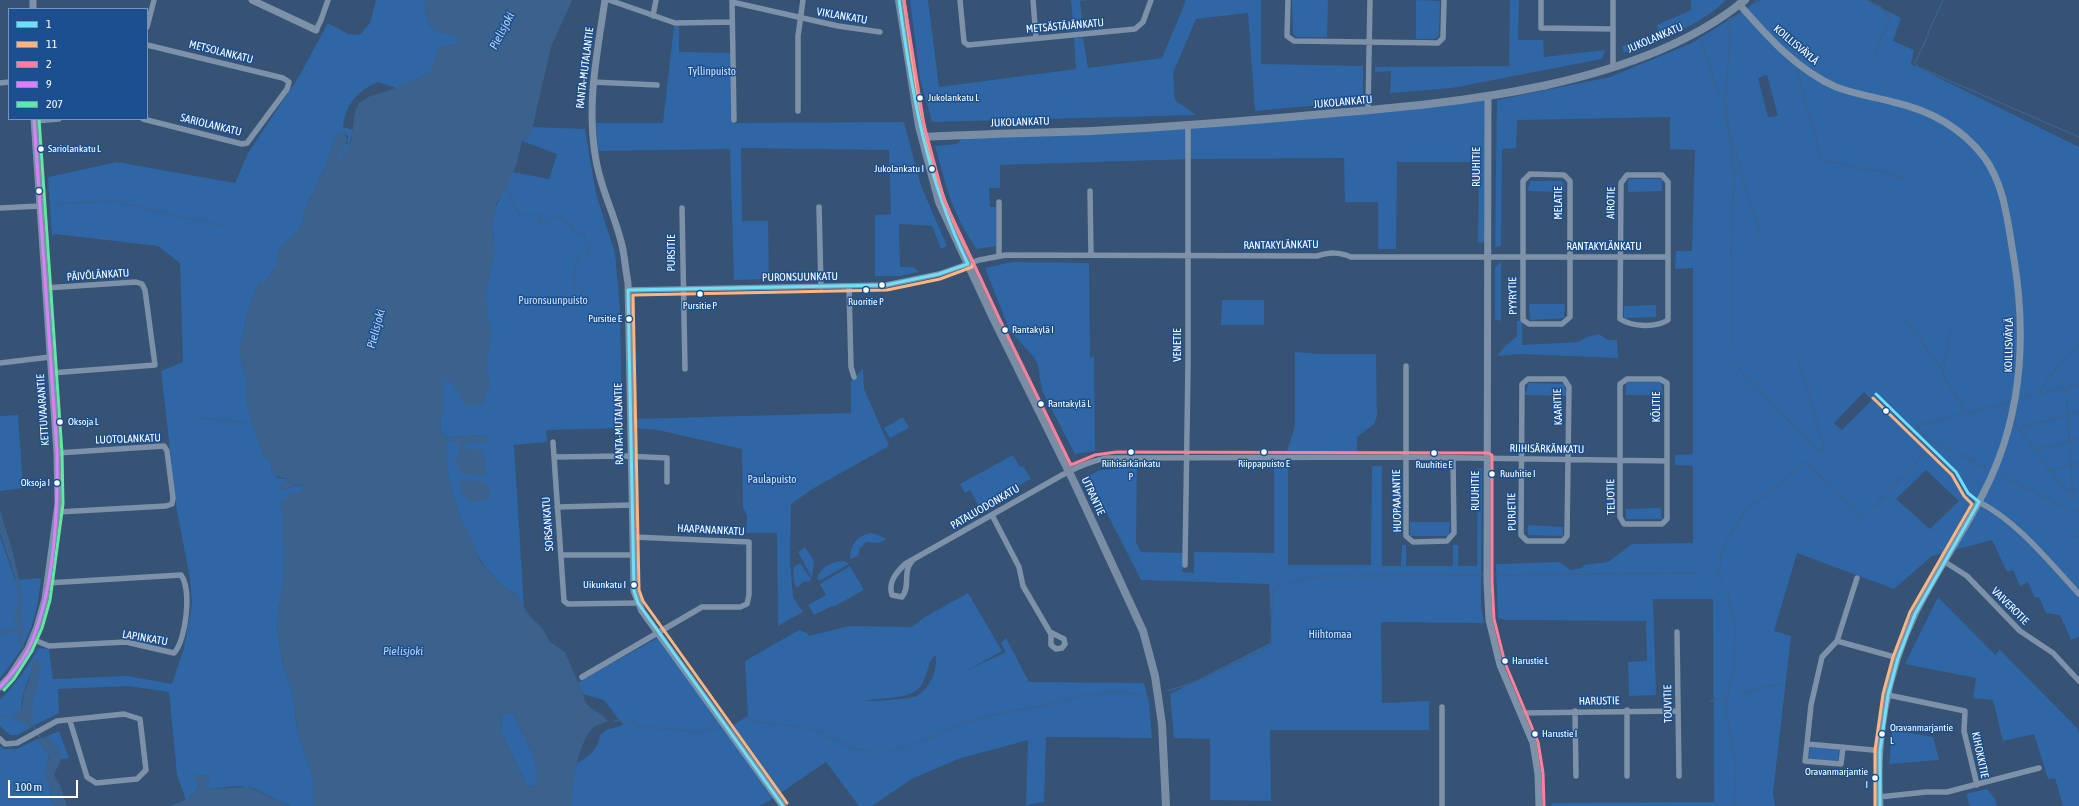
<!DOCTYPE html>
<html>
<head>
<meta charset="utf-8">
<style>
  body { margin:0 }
  #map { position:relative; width:2079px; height:806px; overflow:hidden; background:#365274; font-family:"Asap Condensed",sans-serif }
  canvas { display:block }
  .legend { position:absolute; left:8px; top:8px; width:140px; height:112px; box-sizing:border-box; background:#1b4f8f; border:1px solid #7695bc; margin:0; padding:5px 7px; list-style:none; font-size:12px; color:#fff }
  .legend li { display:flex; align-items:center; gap:8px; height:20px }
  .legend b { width:20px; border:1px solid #7695bc }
  .scale { position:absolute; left:8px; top:780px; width:70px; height:18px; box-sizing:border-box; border:2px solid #fff; border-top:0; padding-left:5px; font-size:12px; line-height:14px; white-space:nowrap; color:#fff; -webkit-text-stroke:3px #1b4f8f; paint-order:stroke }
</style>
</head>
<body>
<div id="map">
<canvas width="2079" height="806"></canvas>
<ul class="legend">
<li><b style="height:5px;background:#6ddff8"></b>1</li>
<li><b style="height:5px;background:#ffb580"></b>11</li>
<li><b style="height:5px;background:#ff8098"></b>2</li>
<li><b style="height:5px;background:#d880ff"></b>9</li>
<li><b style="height:5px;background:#60e9a3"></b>207</li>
</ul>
<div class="scale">100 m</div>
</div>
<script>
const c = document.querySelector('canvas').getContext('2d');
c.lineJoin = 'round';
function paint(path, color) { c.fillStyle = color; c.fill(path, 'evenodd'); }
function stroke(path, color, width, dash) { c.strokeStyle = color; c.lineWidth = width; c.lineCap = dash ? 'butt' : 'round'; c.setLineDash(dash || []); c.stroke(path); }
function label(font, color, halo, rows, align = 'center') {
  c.font = font + ' "Asap Condensed",sans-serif'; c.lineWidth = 3; c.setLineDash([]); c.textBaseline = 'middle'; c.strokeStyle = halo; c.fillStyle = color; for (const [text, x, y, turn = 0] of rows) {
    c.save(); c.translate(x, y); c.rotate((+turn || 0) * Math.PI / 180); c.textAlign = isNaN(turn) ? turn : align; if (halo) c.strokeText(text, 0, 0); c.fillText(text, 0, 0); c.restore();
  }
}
const green = new Path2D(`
  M376,0H426L425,7L430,27C439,33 452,33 459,40L457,44L439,47L431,72L396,88L378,82C357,91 346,104 343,127L353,130L349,146L339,161L336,160L344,145L348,143V136L344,133H340L334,140L327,163L305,209L302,223L298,231L281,247L277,257V265L266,281H260L247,311L244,333L240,345V356L246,379L247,404L260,446L264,457L271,463L272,471L277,478L288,479L281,485L286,489L297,485L304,486L303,490L281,501V509L283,517L284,578L277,623L278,634L283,665L291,687L298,733L313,777L314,806H290L253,788L238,786L209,789L203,783L210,780L206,776L198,775C200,788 197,793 186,800L177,775L169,692L128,686L58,689L59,713L33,726L30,716L33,671C27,678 20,702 22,710C24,716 28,722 30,728L18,735H10L0,726V700C15,684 28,668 38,648L49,649L53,679L127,676L172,684L184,648L192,604L190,579L177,511L161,371L183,362L180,263L158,246L55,234L52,236L48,177L117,162L235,183L248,153L298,78L328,23L348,34L360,35L370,23Z
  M910,0H928L939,87L1076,69L1074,38H1083L1088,68L1162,58L1186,0H1261V64L1363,66V101L1255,111L1248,13L1196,19L1173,73L1175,100L1196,115L932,122L920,79Z
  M1071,0H1089L1080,1L1083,30L1074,31Z
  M1292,0H1328L1327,37H1296L1293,34Z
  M1416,0L1440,1L1439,36L1435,39H1416Z
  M1510,0H1519L1518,40H1543L1544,57L1605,50L1602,59L1452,88L1390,93L1391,71L1375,72V67L1509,66Z
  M1691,0H1726C1700,26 1657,41 1624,53L1622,46L1658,35L1657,25L1691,10Z
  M1760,0H1866L1901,18L1893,41L1914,50L1911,64L2079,147V637L2071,640L2060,615L2046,613L2039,597L2035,598L2028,582L2020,586L2013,570L2007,572L1992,540L1932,556L1894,589L1797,553L1774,631L1791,636L1773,793L1775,806H1551L1552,803L1714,802L1713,599H1653L1656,695L1629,696L1628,662L1647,661L1646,621L1507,620L1498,618L1496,564L1559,562L1571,570L1582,568L1584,565L1608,562L1632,544L1693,543V466L1675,465V455L1693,454V268L1675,269L1676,251H1692L1695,150L1670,149V117L1517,120L1516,148L1502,149L1501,246L1495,247L1497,100L1610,77L1692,43ZM1767,75L1778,116L1768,117L1758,78ZM1864,392L1872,400L1842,430L1834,423ZM1926,470L1959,501L1930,529L1896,499Z
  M674,26H679V52L732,53L733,123L904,122L921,186L947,246L941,249L932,226L899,224L900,267H913L919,272L900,276H875V215L891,214L889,150L741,148L742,221H768L769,279L734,280L730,149L598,151L596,123H663Z
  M1487,100V242L1478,243L1479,162H1397L1396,249H1378V202H1345L1344,158L1194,159L1000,165V188H989L990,207H996V246L977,249C952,214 946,186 935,146L957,144L962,138L1435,107Z
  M532,127L585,129L596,194L615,253L620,309L622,428L546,430L547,442L514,445L524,608L516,594L501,585L483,564L473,547L472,540L460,518L457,504L452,493L447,468L446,441L488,435L447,437L441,432L440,417L444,410L441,406L447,289L494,238C485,216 505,193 512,172L549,179L557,154L522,141L531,134Z
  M1628,179H1662V191L1628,192Z
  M1531,181H1563L1565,192L1527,191Z
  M1501,261V321L1495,319V268Z
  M1012,262L1089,263L1090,358L1094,356L1095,451L1075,454L1042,391L1038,365L1033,356L1010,331L985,268Z
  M1222,300H1264V325H1221Z
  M1529,304H1565L1564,318L1530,320Z
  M1656,305V317L1624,318V306Z
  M1517,321H1522V345L1578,342L1587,337L1599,334L1608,340H1617L1618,358L1521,354L1497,356L1505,346L1517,336Z
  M1295,352L1321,354H1376L1377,416L1374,424L1357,437V451H1287L1295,426Z
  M863,368L864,389L889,446L814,488L791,504L790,561L793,597L803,612L778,626L777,533H746L747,515L743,508L742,449L658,430L634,428L633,419L851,413V382Z
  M1626,382H1661L1663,395H1626Z
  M1529,383L1564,384L1567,396L1525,395Z
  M18,415L23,488L0,491V416Z
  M903,417L909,428L890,438L884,428Z
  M1013,455L1020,467L1023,466L1031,479L979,507L970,490L965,493L960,484Z
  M1274,466H1288V565H1371L1372,466H1382V566H1401L1402,545H1406V566H1453V545H1458V566H1477L1478,468H1482L1481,606L1484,623L1381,622L1382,703L1429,701V730H1270L1271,801L1210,800V739L1174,738L1170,694L1272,642L1269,584L1141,580L1088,476L1100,470L1137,467L1136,542L1141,552L1184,553L1182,572L1194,573V552L1274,553Z
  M1661,508L1662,519H1626V509Z
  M1410,522H1450L1449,536H1410Z
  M1528,525L1563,527V536L1528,535Z
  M870,533L876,534L887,539L879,543L866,542L860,548L858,556L850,559C850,546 856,536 870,533Z
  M0,536L15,580L41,578C37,619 28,647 0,678Z
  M805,547L814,561L812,578L798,552Z
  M845,561L849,564L819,581L817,578C823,565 831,562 845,561Z
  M800,563L811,579L810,581L803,582L798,587H796C793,581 793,574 794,567Z
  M850,566L864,590L833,607L832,606L814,615L808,605L826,595L820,584Z
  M968,593L1002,651L968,670L1006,652L1001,643L1006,638L1029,682L1144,683L1149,702L1152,738L1046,737L1044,802L1026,805L1028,740L958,759L912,779L872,806H859L826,762L769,801L759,806H571L570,788L577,763C589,757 599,748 600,735L606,730L623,725L604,700L583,694L577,683L659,637L725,730L748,716L745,661L799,630L809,634L808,636L850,626L912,627L925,617ZM936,655C937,671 931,687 917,696C912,699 872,701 864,701C881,697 903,700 917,690C928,682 927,659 936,655Z
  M1938,597L1995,655L2000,650L2077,728L2079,733V806H2063L2055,778L2048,779L2034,734L2003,741L1993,700L1973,698L1976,678L1905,664Z
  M509,713L513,714L515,717C523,735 544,767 535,786L531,787L527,785L501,732L502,714Z
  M1892,730L1933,737L1939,760L1889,764Z
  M59,731L69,758L62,759L43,738Z
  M37,739L49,756L46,767L51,788L50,799L55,806H0V746L4,749H17Z
  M1810,747L1839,750L1838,761L1809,758Z
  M1987,789L1995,799L1997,806H1970L1966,794Z`);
const water = new Path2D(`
  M426,0H572L551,47L531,134L522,141L517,163L508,185L496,204L495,216L491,223L495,249L486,297L488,319L492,330L487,364L490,385L483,404L476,406H465L453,384L446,380L443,383L444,410L440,417L441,432L447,437L489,435L486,442L465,444L467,449H480C488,456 486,466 485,476H481L460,473L455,461C459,455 461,450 458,443L448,440L446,441L447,468L452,493L457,504L460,518L471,536L480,561L501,585L516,594L529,615L542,628L550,642L565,652L583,694C585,710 599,709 608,721C604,724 597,724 592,729C577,746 572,784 572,806H314L313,777L298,733L291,687L283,665L278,634L277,623L284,578L283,517L280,502L289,495L303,490L304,486L297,485L279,491L278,487L288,479C274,475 273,479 271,463L264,457L256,438L247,404L246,379L240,356V345L244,333L247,311L260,281H266L277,265V257L281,247L298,231L302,223L305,209L327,163L334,140L340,133H344L348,140L336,160H339L351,142L355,111L359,103L370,96L388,91L431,72L439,47L457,44L459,40C452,33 439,34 430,27L425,7ZM509,713L513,714L515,717C523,735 544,767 535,786L531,787L527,785L501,732L502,714Z
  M460,479L487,482L490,493L488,500L477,502L469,501L460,490Z
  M0,511C9,538 17,564 21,591C23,606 20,613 24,628L22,632L24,647L21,650L18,632L15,631L0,635V631L17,627L19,624L13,618L18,606L17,583L0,533Z
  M36,658C47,667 35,689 33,701C33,704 33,723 33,726L30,728L24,722L14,720L16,717L14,713L22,709L24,693L32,672V660Z
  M48,737L61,752V760L54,775L60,785L67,806H55L50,799C54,788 46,784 45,774C44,767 49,762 49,756L37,739Z
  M195,775L209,776L210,780L203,783L209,789L249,787L290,806H169C181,802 197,798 199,784L193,779Z`);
const stream = new Path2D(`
  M1866,0L1880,7L1890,16L1874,57
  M1749,8L1757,0
  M1729,30L1728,20L1738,15
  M1791,31L1795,57
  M1928,33L1943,0
  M1929,33L1915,63L1918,67L2079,137
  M1700,38L1719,95
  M1730,40L1731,31
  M1730,41L1725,98L1734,172L1731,253V347
  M1796,67L1822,160L1874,171L1878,170L1905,179
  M1725,106V117L1728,128
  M1731,137L1760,235
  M505,189L511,194V201L520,215H541L542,220L537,222L545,226L551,218H559L571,225L573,231L584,234L587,246L590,252L579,257L575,263L574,283L596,305
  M54,204L115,201L193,220L199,218L214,225H223
  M2074,315H2079
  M1906,320L1944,372
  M1951,329L1943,376L1963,406V414
  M1732,361L1819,452L1824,447L1797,355
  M2066,387L2073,499
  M2040,394L2046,380L2079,345
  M2036,395L2079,384
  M2020,399L2031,396
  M2000,404L2008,415
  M199,418L253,423
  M2014,423L2067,492L2079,488
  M2019,428L2079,412
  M1951,450L1929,440L1916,426L2011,402
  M2035,450L2079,439
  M1956,452L1988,469
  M2051,470L2079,463
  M2001,475L2068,509
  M1835,490L1863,517
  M1870,511L1927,451
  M2074,511L2079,510
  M2071,536L2079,537
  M1713,573H1719
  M1495,575L1695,573
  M1723,582L1719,573L1722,549L1745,511L1807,462L1829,485
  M1287,583L1316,576L1483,575
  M1727,591L1735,627L1734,666L1725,708L1736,763L1734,806
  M1167,691L1199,681L1271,645L1273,587L1281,585
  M1739,694L1782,683
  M1711,701L1727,697
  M0,716L14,718
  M614,721L631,720L638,726L698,732L717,728
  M749,721L803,727
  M32,724L40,738
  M810,728L853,748L871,752H887L911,746L963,723L1006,712L1042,706L1083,695L1094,696L1112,691L1147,696`);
const minor = new Path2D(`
  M609,0L675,23L732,22
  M732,0L734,120
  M960,0L964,42L968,45L1135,29L1143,22L1151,0
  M1033,0L1036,38
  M1288,0L1287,36L1294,41L1438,43L1443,38L1444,0
  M1541,0V28L1612,29
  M1613,0V67
  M732,2L838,26L880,32
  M653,16L656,0
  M147,27L154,0
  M316,30L321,20L328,0
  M593,82L657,85
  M0,83L9,82
  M798,111V36L803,0
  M1368,111L1370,0
  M143,119L242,144L247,143L287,89L289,82L283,78L147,45
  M34,121L59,119
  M1530,174L1564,175L1570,181V317L1562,324H1529L1523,320V181Z
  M1627,175H1662L1668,182V320C1655,328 1633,327 1620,319L1621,183Z
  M1090,191L1091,255
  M819,207L821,287
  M0,208L40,206
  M682,208L685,369
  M999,255V202
  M849,286L851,367L854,377
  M45,288L136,282L142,284L145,290L155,365L51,373
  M628,290L886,285L939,274L979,260L1006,255L1317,256C1330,252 1339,252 1351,257H1667
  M0,363L50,357
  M1406,366V536L1413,542L1447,541L1454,533L1453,458
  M1528,379H1564L1569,387L1567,536L1563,541H1527L1521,535L1522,384Z
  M1627,379H1660L1667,383V519L1662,524H1624L1620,517V384Z
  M553,442L564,601L568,604L638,603
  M57,453L164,446L167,451L173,498L172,504L166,506L58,512
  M554,457L626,456L667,458V482
  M1979,502C2017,521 2050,563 2079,594
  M557,507L633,505
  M992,515L1019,567L1023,586L1051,634V645L1056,649L1062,648L1065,644L1064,639L1050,632
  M561,555H634
  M912,561C902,573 911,586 902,597L892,595C888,583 895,574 904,565L905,564L1048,483C1067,472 1085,462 1107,458L1406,457L1667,461
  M1945,562L1967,576L2020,631L2053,653L2079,681
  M1185,565L1188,364V125
  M1677,632L1679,776
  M32,639L49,646L126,642L174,653C186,641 192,589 181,575L47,583
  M1837,641L1857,578
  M582,677L702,607H740L747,604L749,595V542L633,537
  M1888,695L1965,711L1964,731L1977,785
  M1627,710V776
  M1575,711L1576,776
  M1520,713L1678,711
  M0,739L5,744L17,743L57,721L124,714L140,719L146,770L137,779L96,783L87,777L70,721
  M1807,744L1811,705L1822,657L1837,641L1898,658
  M1843,747L1841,764L1805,761L1807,744L1873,750L1880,751
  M1879,797L1926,792H1947L2039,768
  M1442,806V707`);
const tertiary = new Path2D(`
  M252,0L316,30
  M605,0C597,54 586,106 596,160C601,191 617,219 623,250C625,261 626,272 628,283L634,591L642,611L783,806
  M1739,4C1767,36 1797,70 1836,87C1854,94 1874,97 1893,102C1929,110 1961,127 1984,157C2005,185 2008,225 2014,259C2025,327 2023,394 1999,458C1978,514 1941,561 1915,614C1887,672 1875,742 1880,806
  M33,9V0
  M1488,96L1487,581L1489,620L1500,665L1533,743L1538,774L1539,806
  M0,687L10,676L28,649L37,627L45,599L58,504L57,453L34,119`);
const secondary = new Path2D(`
  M899,0L919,126L939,202L994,320L1074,482L1143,631L1155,676L1162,724L1166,806
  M922,137C978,134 1035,133 1091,131C1169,127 1247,121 1324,114C1457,103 1639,87 1745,0`);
const bus1 = new Path2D(`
  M1876,394L1956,472L1968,493L1979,502L1915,614L1898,658L1888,695L1880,751V806
  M783,806L638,603L634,591L628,290L886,285L939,274L968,264C926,178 912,94 899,0`);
const bus2 = new Path2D(`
  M1873,398L1952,475L1964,496L1972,504L1910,612L1893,657L1883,694L1875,750V806
  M787,803L643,601L639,590L633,295L887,290L940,279L972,267L973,262C963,242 953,222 945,201C922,137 913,67 904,0`);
const bus3 = new Path2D(`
  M904,0L924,125L944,200L999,318L1071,465L1095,455L1117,452L1488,453L1492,455V581L1494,619L1505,663L1538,742L1543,773L1544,806`);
const bus4 = new Path2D(`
  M0,687C11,675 22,662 29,648C54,593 58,512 57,453L34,119`);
const bus5 = new Path2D(`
  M4,690L14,679L32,651L42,628L50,600L63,504L62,453L39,119`);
const markers = [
  [920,98,3.5,"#fff"],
  [41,149,3.5,"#fff"],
  [932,169,3.5,"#fff"],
  [39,191,3.5,"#fff"],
  [882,285,3.5,"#fff"],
  [866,290,3.5,"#fff"],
  [700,294,3.5,"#fff"],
  [629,319,3.5,"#fff"],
  [1005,330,3.5,"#fff"],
  [1041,404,3.5,"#fff"],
  [1886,411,3.5,"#fff"],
  [60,422,3.5,"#fff"],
  [1131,452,3.5,"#fff"],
  [1264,452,3.5,"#fff"],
  [1434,453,3.5,"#fff"],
  [1492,474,3.5,"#fff"],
  [57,483,3.5,"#fff"],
  [634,585,3.5,"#fff"],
  [1505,661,3.5,"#fff"],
  [1535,734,3.5,"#fff"],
  [1882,734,3.5,"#fff"],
  [1875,778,3.5,"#fff"]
];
const busNames = [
  ["Jukolankatu L",928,98],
  ["Sariolankatu L",48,149],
  ["Jukolankatu I",924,169,"right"],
  ["Ruoritie P",866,302,"center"],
  ["Pursitie P",700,306,"center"],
  ["Pursitie E",622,319,"right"],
  ["Rantakylä I",1012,330],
  ["Rantakylä L",1048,404],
  ["Oksoja L",68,422],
  ["Riihisärkänkatu",1131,464,"center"],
  ["P",1131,477,"center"],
  ["Riippapuisto E",1264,464,"center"],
  ["Ruuhitie E",1434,465,"center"],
  ["Ruuhitie I",1500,474],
  ["Oksoja I",50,483,"right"],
  ["Uikunkatu I",626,585,"right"],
  ["Harustie L",1512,661],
  ["Oravanmarjantie",1890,728],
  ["L",1890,741],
  ["Harustie I",1542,734],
  ["Oravanmarjantie",1868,772,"right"],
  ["I",1868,785,"right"]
];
const streetNames = [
  ["VIKLANKATU",842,16,10],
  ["METSÄSTÄJÄNKATU",1065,26,-5],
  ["JUKOLANKATU",1655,38,-23],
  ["KOILLISVÄYLÄ",1796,45,40],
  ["METSOLANKATU",221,52,14],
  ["RANTA-MUTALANTIE",585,68,-83],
  ["JUKOLANKATU",1343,102,-5],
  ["JUKOLANKATU",1020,122,-2],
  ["SARIOLANKATU",211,125,14],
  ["RUUHITIE",1477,167,-90],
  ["MELATIE",1559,203,-90],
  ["AIROTIE",1611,203,-89],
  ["RANTAKYLÄNKATU",1281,245,-1],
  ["RANTAKYLÄNKATU",1604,247],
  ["PURSITIE",672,253,-90],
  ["PÄIVÖLÄNKATU",98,275,-4],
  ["PURONSUUNKATU",800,277,-1],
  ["PYYRYTIE",1513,296,-91],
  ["VENETIE",1178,345,-90],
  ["KOILLISVÄYLÄ",2009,345,-89],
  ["KAARITIE",1558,407,-92],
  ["KÖLITIE",1657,407,-90],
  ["KETTUVAARANTIE",43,410,-94],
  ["RANTA-MUTALANTIE",619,424,-91],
  ["LUOTOLANKATU",128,439,-2],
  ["RIIHISÄRKÄNKATU",1547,449,1],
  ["RUUHITIE",1476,491,-90],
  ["UTRANTIE",1093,496,65],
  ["TELJOTIE",1611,497,-91],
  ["HUOPAAJANTIE",1397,501,-91],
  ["PATALUODONKATU",985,507,-30],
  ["PURJETIE",1512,512,-91],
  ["SORSANKATU",548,524,-94],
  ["HAAPANANKATU",711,530,3],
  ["VAIVEROTIE",2010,606,45],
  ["LAPINKATU",145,638,10],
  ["HARUSTIE",1599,701,-1],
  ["TOUVITIE",1668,704,-91],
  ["KIHOKKITIE",1980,755,78]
];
const parkNames = [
  ["Tyllinpuisto",712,72],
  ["Puronsuunpuisto",553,301],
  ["Paulapuisto",772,480],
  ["Hiihtomaa",1330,635]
];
const waterNames = [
  ["Pielisjoki",502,31,-63],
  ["Pielisjoki",376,329,-75],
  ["Pielisjoki",403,651]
];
paint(green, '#2f66a5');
paint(water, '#3b618d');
stroke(stream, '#3b618d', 1.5);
stroke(minor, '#7d92a8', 5.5);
stroke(tertiary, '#7d92a8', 7);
stroke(secondary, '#798da4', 8);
stroke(bus1, '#6ddff8', 3);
stroke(bus2, '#ffb580', 3);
stroke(bus3, '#ff8098', 3);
stroke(bus4, '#d880ff', 3);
stroke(bus5, '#60e9a3', 3);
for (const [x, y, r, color] of markers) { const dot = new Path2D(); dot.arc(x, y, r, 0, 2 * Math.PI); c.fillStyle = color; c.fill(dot); stroke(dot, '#1b4f8f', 1.5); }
label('10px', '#fff', '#1b4f8f', busNames, 'left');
label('11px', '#fff', '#1b4f8f', streetNames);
label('11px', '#cfe3fa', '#1b4f8f', parkNames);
label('italic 12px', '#b5d3f5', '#1b4f8f', waterNames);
</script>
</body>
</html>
